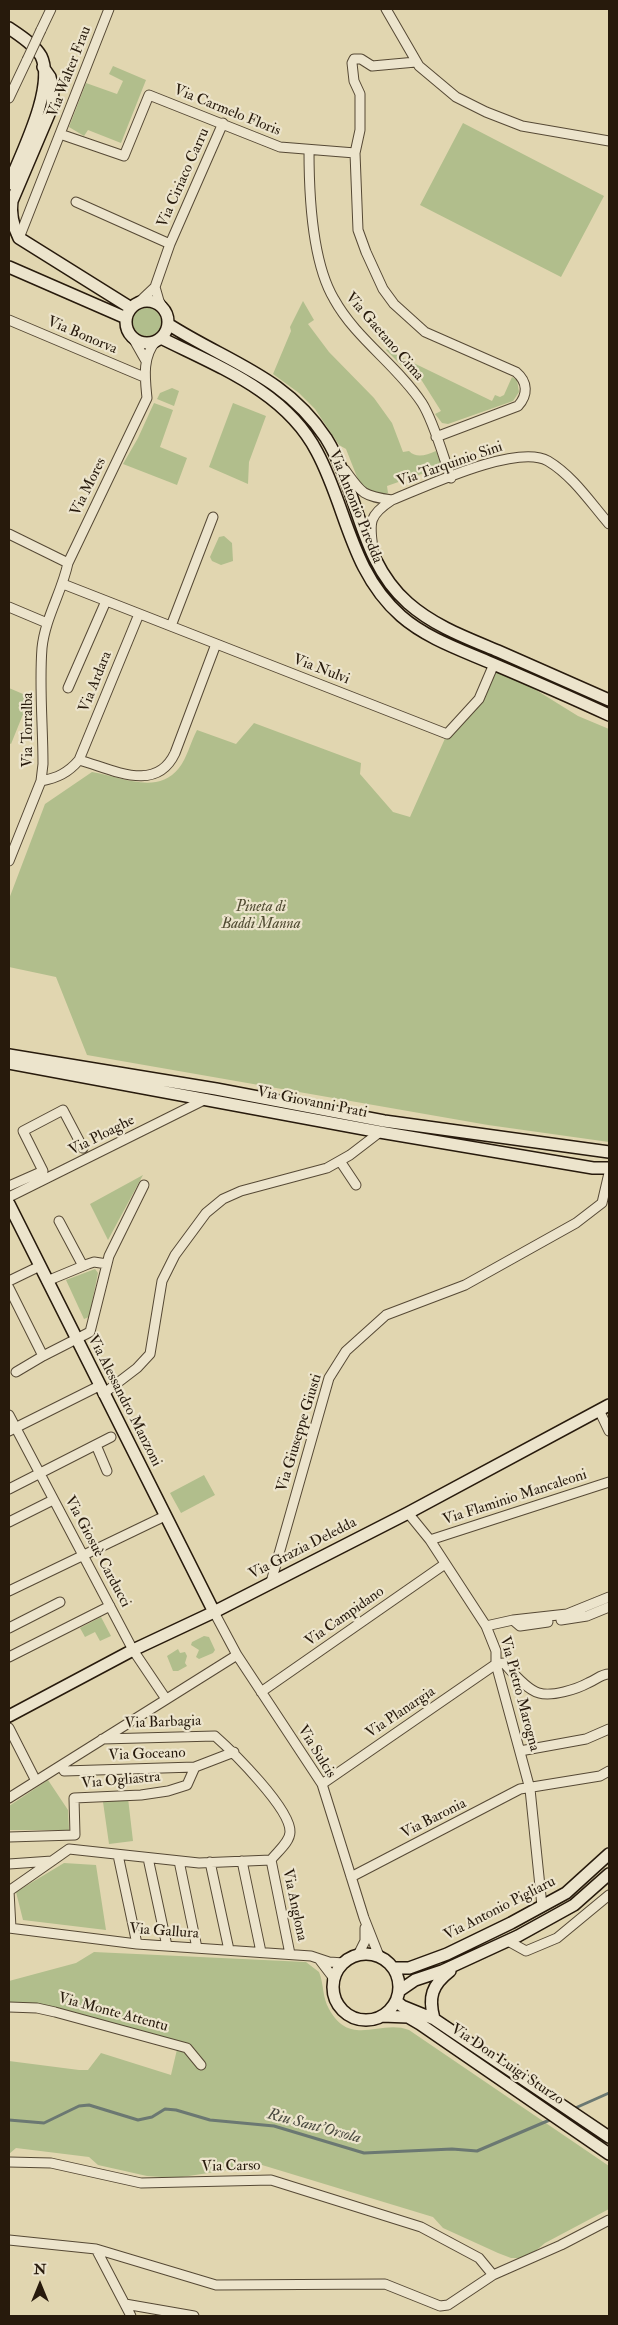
<!DOCTYPE html>
<html>
<head>
<meta charset="utf-8">
<style>
  body { margin:0 }
  #map { position:relative; width:618px; height:2325px; overflow:hidden; background:#e1d6b0; font-family:"IM FELL Double Pica",serif }
  canvas { display:block }
  .frame { position:absolute; inset:0; border:10px solid #271a0c; pointer-events:none }
  .north { position:absolute; left:15px; top:2260px; width:50px; height:50px; -webkit-text-stroke:4px #ece4cc; paint-order:stroke; rotate:0deg; font-size:14px; font-weight:700; line-height:20px; text-align:center; color:#271a0c }
  .north::after { content:''; display:block; margin:auto; width:18px; height:22px; background:#271a0c; clip-path:polygon(50% 0,100% 100%,50% 72%,0 100%) }
</style>
</head>
<body>
<div id="map">
<canvas width="618" height="2325"></canvas>
<div class="frame"></div>
<div class="north">N</div>
</div>
<script>
const c = document.querySelector('canvas').getContext('2d');
c.lineJoin = 'round';
function paint(path, color) { c.fillStyle = color; c.fill(path, 'evenodd'); }
function stroke(path, color, width, dash) { c.strokeStyle = color; c.lineWidth = width; c.lineCap = dash ? 'butt' : 'round'; c.setLineDash(dash || []); c.stroke(path); }
function label(font, color, halo, rows, align = 'center') {
  c.font = font + ' "IM FELL Double Pica",serif'; c.lineWidth = 4.5; c.setLineDash([]); c.textBaseline = 'middle'; c.strokeStyle = halo; c.fillStyle = color; for (const [text, x, y, turn = 0] of rows) {
    c.save(); c.translate(x, y); c.rotate((+turn || 0) * Math.PI / 180); c.textAlign = isNaN(turn) ? turn : align; if (halo) c.strokeText(text, 0, 0); c.fillText(text, 0, 0); c.restore();
  }
}
const green = new Path2D(`
  M113,66L146,80L121,143L88,130L84,136L69,127L86,83L117,94L123,81L109,74Z
  M463,123L604,196L561,277L420,205Z
  M303,301L314,320L308,324L329,352L374,398L392,423L403,452L409,451C417,459 426,455 436,451L441,464L438,474L429,478L427,472L387,486L388,493L380,495L370,492L364,487L359,482L346,449L339,445L315,409L299,393L273,374L291,331L290,327Z
  M133 322a14 14 0 1 1 28 0a14 14 0 1 1-28 0Z
  M388,348L395,354L492,401L495,395L500,397L504,395L512,377L517,380L519,392L513,401L448,424L442,423L435,414L441,411L417,373L411,375L386,350Z
  M172,388L179,391L174,406L157,399L160,393Z
  M154,403L173,410L160,447L187,458L177,485L123,464L138,438Z
  M233,403L266,416L249,462L248,484L209,467Z
  M224,536L232,543L233,561L221,565L212,561L210,557L219,537Z
  M494,664L578,716L609,729V1142L488,1125L87,1055L56,977L9,967V899L45,804L92,772C120,776 157,796 179,768C187,758 191,741 197,730L236,744L254,723L361,763L360,774L393,812L410,817L447,734L471,710Z
  M9,688L30,697L11,744L9,743Z
  M143,1175L108,1240L90,1204Z
  M95,1269L98,1273L89,1317L84,1319L66,1280Z
  M204,1475L215,1495L181,1513L170,1493Z
  M101,1617L111,1636L100,1641L95,1632L85,1637L80,1628Z
  M204,1636L209,1637L215,1650L213,1653L199,1659L196,1657L199,1650L191,1645L192,1642Z
  M178,1649L180,1653L185,1652L187,1656L185,1663L187,1666L178,1671H173L167,1656Z
  M48,1780L68,1810L69,1830H9V1806Z
  M128,1798L133,1841L109,1844L103,1802Z
  M64,1863L96,1865L106,1930L23,1920L16,1892Z
  M94,1952L306,1962L319,1972C324,1984 322,1997 329,2009C350,2048 380,2019 409,2030L609,2166V2209L545,2243L527,2258H511L498,2253L443,2228L433,2217L262,2165L175,2178L147,2176L98,2165L89,2157L16,2148L9,2154V2061L79,2070H88L101,2053L171,2075L179,2041L41,2004L9,2003V1981L76,1963Z`);
const stream = new Path2D(`
  M573,2109L609,2093
  M9,2120L44,2123L79,2106L89,2105L138,2120L152,2117L165,2109L176,2110L210,2120L274,2126L364,2153L452,2149L477,2151L552,2119`);
const street = new Path2D(`
  M386,9L419,66L456,97L486,112L522,126L609,141
  M41,30L51,9
  M416,62L372,66L361,59H354L352,63L354,81L360,94V130L355,153L358,230L366,252L383,289L394,304L425,332L516,372C528,382 528,395 518,406L436,437
  M9,98L27,60
  M60,134L124,156L149,95L280,147L355,153
  M309,151C309,194 312,262 334,299C356,339 397,365 422,403C434,422 443,456 451,478
  M76,202L170,244
  M19,238L109,9
  M155,287L159,301L164,310
  M137,304L155,287L170,244L223,123
  M9,320L144,377
  M133,338L146,361
  M345,470C362,494 363,496 392,500
  M9,534L68,563
  M373,548C369,522 369,515 392,500C425,487 517,443 548,461C573,476 590,502 609,524
  M63,584L447,734L479,699L494,664
  M9,607L47,623
  M171,626L213,517
  M68,688L106,601
  M79,760C112,769 156,794 175,753L216,644
  M41,781C57,778 68,773 79,760L139,614
  M9,861L41,781L43,764C43,726 39,686 42,648C45,618 62,592 68,563L147,398C145,378 142,357 156,341
  M340,1161L356,1185
  M9,1186L43,1171L23,1131L63,1110L83,1148
  M9,1197L206,1099
  M59,1221L83,1266
  M9,1281L40,1266
  M47,1281L88,1264L94,1262L107,1264
  M9,1288L43,1356L90,1332L109,1256L144,1185
  M16,1372L43,1356
  M103,1394L137,1368L150,1354L162,1281L175,1255L206,1213L223,1199L241,1191L327,1168L350,1155L380,1132
  M599,1410L609,1431
  M9,1415L133,1650L166,1699
  M9,1431L99,1386
  M96,1445L107,1471
  M9,1489L111,1437
  M408,1513L430,1540L486,1626L496,1651V1664L530,1789L542,1906
  M9,1522L53,1500
  M430,1540L609,1482
  M271,1582L329,1378L346,1351L386,1315L465,1285L576,1223L602,1203L609,1173
  M9,1591L165,1516
  M214,1612L237,1655L322,1784L364,1918L379,1956
  M513,1620L520,1626L548,1622
  M561,1620L587,1616L609,1607
  M486,1626L513,1620L567,1614L609,1597
  M9,1628L60,1602
  M9,1657L110,1606
  M261,1692L445,1564
  M9,1728L36,1781
  M102,1739L215,1736C232,1751 291,1809 290,1832C290,1842 277,1852 271,1860
  M520,1751L586,1739L609,1729
  M61,1766L64,1771L195,1767L234,1752
  M322,1784L496,1664L504,1663C512,1672 527,1690 539,1693C552,1697 577,1689 588,1683C596,1680 601,1674 609,1674
  M9,1798L237,1655
  M9,1837L75,1835L74,1798L141,1795L168,1791L187,1785L195,1767
  M118,1855L137,1944
  M148,1858L167,1946
  M271,1860L290,1954
  M179,1861L197,1948
  M242,1861L261,1952
  M210,1862L229,1950
  M9,1864L52,1861L69,1849L199,1863L271,1860
  M351,1877L520,1789L600,1776L609,1771
  M9,1928L137,1944L311,1956L329,1962L344,1963
  M11,1928L9,1891L52,1861
  M508,1941L526,1951L557,1938L609,1895
  M358,1955L365,1941V1928
  M319,1959L332,1976L334,1982
  M9,2007L37,2008L55,2012L187,2048L201,2065
  M9,2162L51,2163L141,2183L271,2180L421,2227L479,2258L493,2275
  M9,2240L96,2249L216,2285L385,2284L440,2306L448,2305L493,2275L561,2245L609,2220
  M96,2249L131,2316
  M125,2304L194,2316`);
const secondary = new Path2D(`
  M9,28C19,35 34,44 41,56C56,86 21,154 9,184
  M43,67L50,77L53,89L52,107L12,201C10,215 13,226 19,238L131,308
  M9,267L126,318
  M126 322a21 21 0 1 1 42 0a21 21 0 1 1-42 0Z
  M168,324C227,362 285,376 326,438C359,491 359,560 408,603C434,626 467,638 498,651C535,667 572,684 609,700
  M161,338C219,367 286,392 317,452C347,508 350,571 401,616C426,638 461,650 491,663C531,680 570,697 609,715
  M9,1055L216,1089L384,1121L609,1152
  M9,1063L380,1132L593,1168H609
  M9,1204L214,1612
  M9,1716L133,1650L214,1612L408,1513L609,1405
  M333 1987a33 33 0 1 1 66 0a33 33 0 1 1-66 0Z
  M393,1968H409L447,1954L511,1923L566,1893L609,1854
  M399,1991L415,1980L442,1971L518,1936L574,1905L609,1874
  M396,2001L402,2006L434,2019L609,2137
  M382,2016L408,2017L420,2024L609,2154
  M434,2019C428,1997 432,1985 450,1971`);
const streetBridge = new Path2D(`
  M27,60L41,30`);
const streetNames = [
  ["Via Walter Frau",70,72,-69],
  ["Via Carmelo Floris",227,111,22],
  ["Via Ciriaco Carru",184,178,-66],
  ["Via Bonorva",82,336,23],
  ["Via Gaetano Cima",384,337,49],
  ["Via Tarquinio Sini",450,465,-19],
  ["Via Mores",89,487,-64],
  ["Via Antonio Piredda",355,507,68],
  ["Via Nulvi",321,670,21],
  ["Via Ardara",96,682,-68],
  ["Via Torralba",29,730,-90],
  ["Via Giovanni Prati",312,1103,11],
  ["Via Ploaghe",102,1136,-27],
  ["Via Alessandro Manzoni",124,1401,63],
  ["Via Giuseppe Giusti",300,1433,-73],
  ["Via Flaminio Mancaleoni",515,1498,-18],
  ["Via Grazia Deledda",303,1549,-27],
  ["Via Giosuè Carducci",97,1552,62],
  ["Via Campidano",345,1617,-35],
  ["Via Pietro Marogna",519,1694,75],
  ["Via Planargia",401,1713,-34],
  ["Via Barbagia",163,1723,-2],
  ["Via Sulcis",316,1752,58],
  ["Via Goceano",147,1755,-2],
  ["Via Ogliastra",121,1781,-5],
  ["Via Baronia",434,1819,-27],
  ["Via Anglona",294,1905,78],
  ["Via Antonio Pigliaru",500,1909,-27],
  ["Via Gallura",164,1932,4],
  ["Via Monte Attentu",113,2013,15],
  ["Via Don Luigi Sturzo",507,2065,34],
  ["Via Carso",231,2167,-1]
];
const parkNames = [
  ["Pineta di",261,908],
  ["Baddi Manna",261,925]
];
const waterNames = [
  ["Riu Sant'Orsola",314,2127,15]
];
paint(green, '#b1be8c');
stroke(stream, '#6b7872', 3);
stroke(street, '#564935', 11);
stroke(secondary, '#271a0c', 14);
stroke(street, '#ece4cc', 9);
stroke(secondary, '#ece4cc', 11);
stroke(streetBridge, '#564935', 11, []);
stroke(streetBridge, '#ece4cc', 9);
label('15px', '#271a0c', '#ece4cc', streetNames);
label('italic 15px', '#504b32', '#ece4cc', parkNames);
label('italic 16px', '#49493f', '#ece4cc', waterNames);
</script>
</body>
</html>
